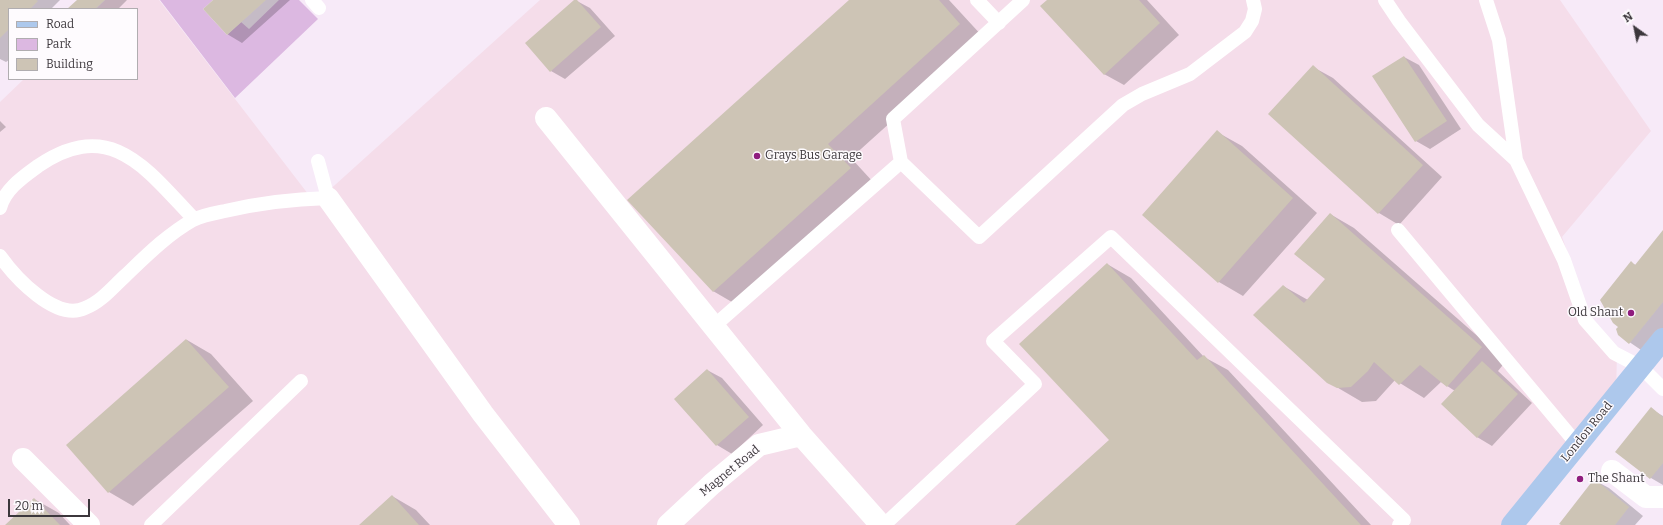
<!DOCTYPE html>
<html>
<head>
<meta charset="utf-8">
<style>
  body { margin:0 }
  #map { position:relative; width:1663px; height:525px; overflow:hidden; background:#f7eaf8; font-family:Bitter,serif }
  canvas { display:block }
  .legend { position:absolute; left:8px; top:8px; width:130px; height:72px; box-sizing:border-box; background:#fefbfe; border:1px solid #b0adb0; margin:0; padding:5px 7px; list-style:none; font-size:12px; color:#3c373c }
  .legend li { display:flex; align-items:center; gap:8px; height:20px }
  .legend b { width:20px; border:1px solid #b0adb0 }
  .north { position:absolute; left:1615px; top:8px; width:40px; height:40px; -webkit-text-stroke:3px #fefbfe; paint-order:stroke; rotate:327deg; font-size:11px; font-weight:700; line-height:16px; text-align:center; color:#3c373c }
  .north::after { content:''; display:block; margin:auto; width:14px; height:18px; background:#3c373c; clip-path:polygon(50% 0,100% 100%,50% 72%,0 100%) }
  .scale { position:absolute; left:8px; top:499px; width:82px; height:18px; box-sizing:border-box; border:2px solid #3c373c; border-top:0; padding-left:5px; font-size:12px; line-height:14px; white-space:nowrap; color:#3c373c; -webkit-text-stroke:3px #fefbfe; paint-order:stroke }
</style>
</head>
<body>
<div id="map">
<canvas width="1663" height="525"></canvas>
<ul class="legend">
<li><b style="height:5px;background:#adc8ec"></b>Road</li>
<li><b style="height:11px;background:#dcb8e1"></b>Park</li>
<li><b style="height:11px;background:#cdc4b5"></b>Building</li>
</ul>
<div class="north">N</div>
<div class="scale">20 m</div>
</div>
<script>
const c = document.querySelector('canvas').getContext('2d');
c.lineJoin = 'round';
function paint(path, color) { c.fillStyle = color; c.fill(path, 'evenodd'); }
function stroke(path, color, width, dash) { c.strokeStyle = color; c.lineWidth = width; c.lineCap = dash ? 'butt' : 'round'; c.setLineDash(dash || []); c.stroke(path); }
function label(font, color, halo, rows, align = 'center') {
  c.font = font + ' Bitter,serif'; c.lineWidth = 3; c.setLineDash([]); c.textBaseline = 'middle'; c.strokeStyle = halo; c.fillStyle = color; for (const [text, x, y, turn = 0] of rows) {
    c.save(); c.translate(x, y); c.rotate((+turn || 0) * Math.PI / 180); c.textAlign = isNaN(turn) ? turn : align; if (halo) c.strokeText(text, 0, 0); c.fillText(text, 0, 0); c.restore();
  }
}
const industrial = new Path2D(`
  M105,0H159L315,203L540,0H1560L1651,131L1562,237L1597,334L1617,352L1616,396L1512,525H0V102L24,79H137V9H96Z`);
const green = new Path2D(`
  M160,0H213L203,9L227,35L241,22L249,29L279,0H299L318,19L235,98Z`);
const shadow = new Path2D(`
  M0,0H60L52,8L53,9H9V60L6,62L0,59Z
  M78,0H127L118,9H69Z
  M214,0H290L242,43L227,34Z
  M575,0L590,8L615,36L565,79L551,71Z
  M850,0H949L984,38L851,158L874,183L737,305L713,291Z
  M1048,0H1147L1179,35L1124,85L1104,74Z
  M1404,57L1419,65L1461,129L1430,149L1416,141Z
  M1313,67L1333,78L1442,177L1399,225L1379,213Z
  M0,121L6,127L0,132Z
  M1217,132L1242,146L1317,213L1243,296L1219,282Z
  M1330,214L1354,228L1506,361L1498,371L1532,403L1492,446L1477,437L1455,391L1441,382L1424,398L1395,380L1376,401L1362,402L1328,382L1283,286L1308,300L1326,279Z
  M1663,231V328L1644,352L1619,335V327L1631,263L1636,265Z
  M1107,264L1131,278L1204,357L1228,370L1371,525H1017L1110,440Z
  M187,340L211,354L253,401L133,506L109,492L67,445Z
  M707,370L722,378L763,425L732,454L717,445L675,399Z
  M1651,409L1663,416V485L1651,478L1617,452Z
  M1594,480L1609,488L1643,516L1635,525H1562Z
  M392,496L416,510L430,525H360Z
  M34,499L59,513L70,525H7Z`);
const building = new Path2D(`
  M0,0H36L38,1L30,9H9V29L0,38Z
  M77,0H105L95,9H67Z
  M213,0H266L227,35L203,9Z
  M574,0H577L601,27L550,72L525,43Z
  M849,0H939L960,24L828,144L851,168L713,292L627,200Z
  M1047,0H1139L1160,23L1104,75L1040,6Z
  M1404,56L1447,121L1415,142L1372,76Z
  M1313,65L1423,165L1378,214L1268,114Z
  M1217,130L1293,198L1218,283L1142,215Z
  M1330,213L1482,347L1447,387L1420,365L1399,385L1374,362L1368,371L1351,387L1337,388L1327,383L1253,315L1283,285L1304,303L1325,279L1294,254Z
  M1663,230V302L1629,344L1618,335L1616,329L1618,327L1613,323L1600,300L1631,261L1635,265Z
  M1107,263L1197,360L1204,355L1361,525H1015L1109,440L1019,344Z
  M186,339L229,387L108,493L66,445Z
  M1482,361L1518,394L1477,438L1441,404Z
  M707,369L749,417L716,446L674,399Z
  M1651,407L1663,417V463L1650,479L1615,452Z
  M1594,479L1629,507L1615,525H1561L1559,524Z
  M392,495L419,525H359Z
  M34,498L60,525H5Z`);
const lane = new Path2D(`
  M312,0L319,8
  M977,0L999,23
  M1385,0L1399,21L1478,125L1516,160L1564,260L1585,320L1614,353L1641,367L1663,389
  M1486,0L1499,40L1516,160
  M901,162L893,119L1023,0
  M0,208C5,189 23,177 38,166C111,116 147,170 194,219
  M1398,230L1577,444
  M0,256C15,277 56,322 85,308C101,302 113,287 125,276C146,256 168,234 193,220C203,215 215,213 225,211C259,203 293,199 328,198L318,161
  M714,326L901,162L979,237L1123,105L1142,94L1190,74L1245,32L1252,21L1255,9L1253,0
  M151,525L301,381
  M884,525L1035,384L993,341L1111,237L1404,520L1399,525`);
const street = new Path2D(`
  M546,118L801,435L881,525
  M328,198L483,414L569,525
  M23,459L89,525
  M1612,471L1646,497H1663
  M668,525L712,484L759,445L801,435`);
const primary = new Path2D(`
  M1512,525L1663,339`);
const markers = [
  [757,156,4,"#8f1d7e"],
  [1631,313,4,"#8f1d7e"],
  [1580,479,4,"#8f1d7e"]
];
const poiNames = [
  ["Grays Bus Garage",765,156],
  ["Old Shant",1623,313,"right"],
  ["The Shant",1588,479]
];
const streetNames = [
  ["London Road",1587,432,-51],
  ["Magnet Road",730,471,-39]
];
paint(industrial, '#f5ddea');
paint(green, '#dcb8e1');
paint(shadow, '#0003');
paint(building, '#cdc4b5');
stroke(lane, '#fff', 14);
stroke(street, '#fff', 22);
stroke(primary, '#adc8ec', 22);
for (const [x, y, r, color] of markers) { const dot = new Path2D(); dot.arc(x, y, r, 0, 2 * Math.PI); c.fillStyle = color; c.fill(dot); stroke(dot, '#fefbfe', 1.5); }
label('12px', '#3c373c', '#fefbfe', poiNames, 'left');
label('12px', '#3c373c', '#fefbfe', streetNames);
</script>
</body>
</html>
